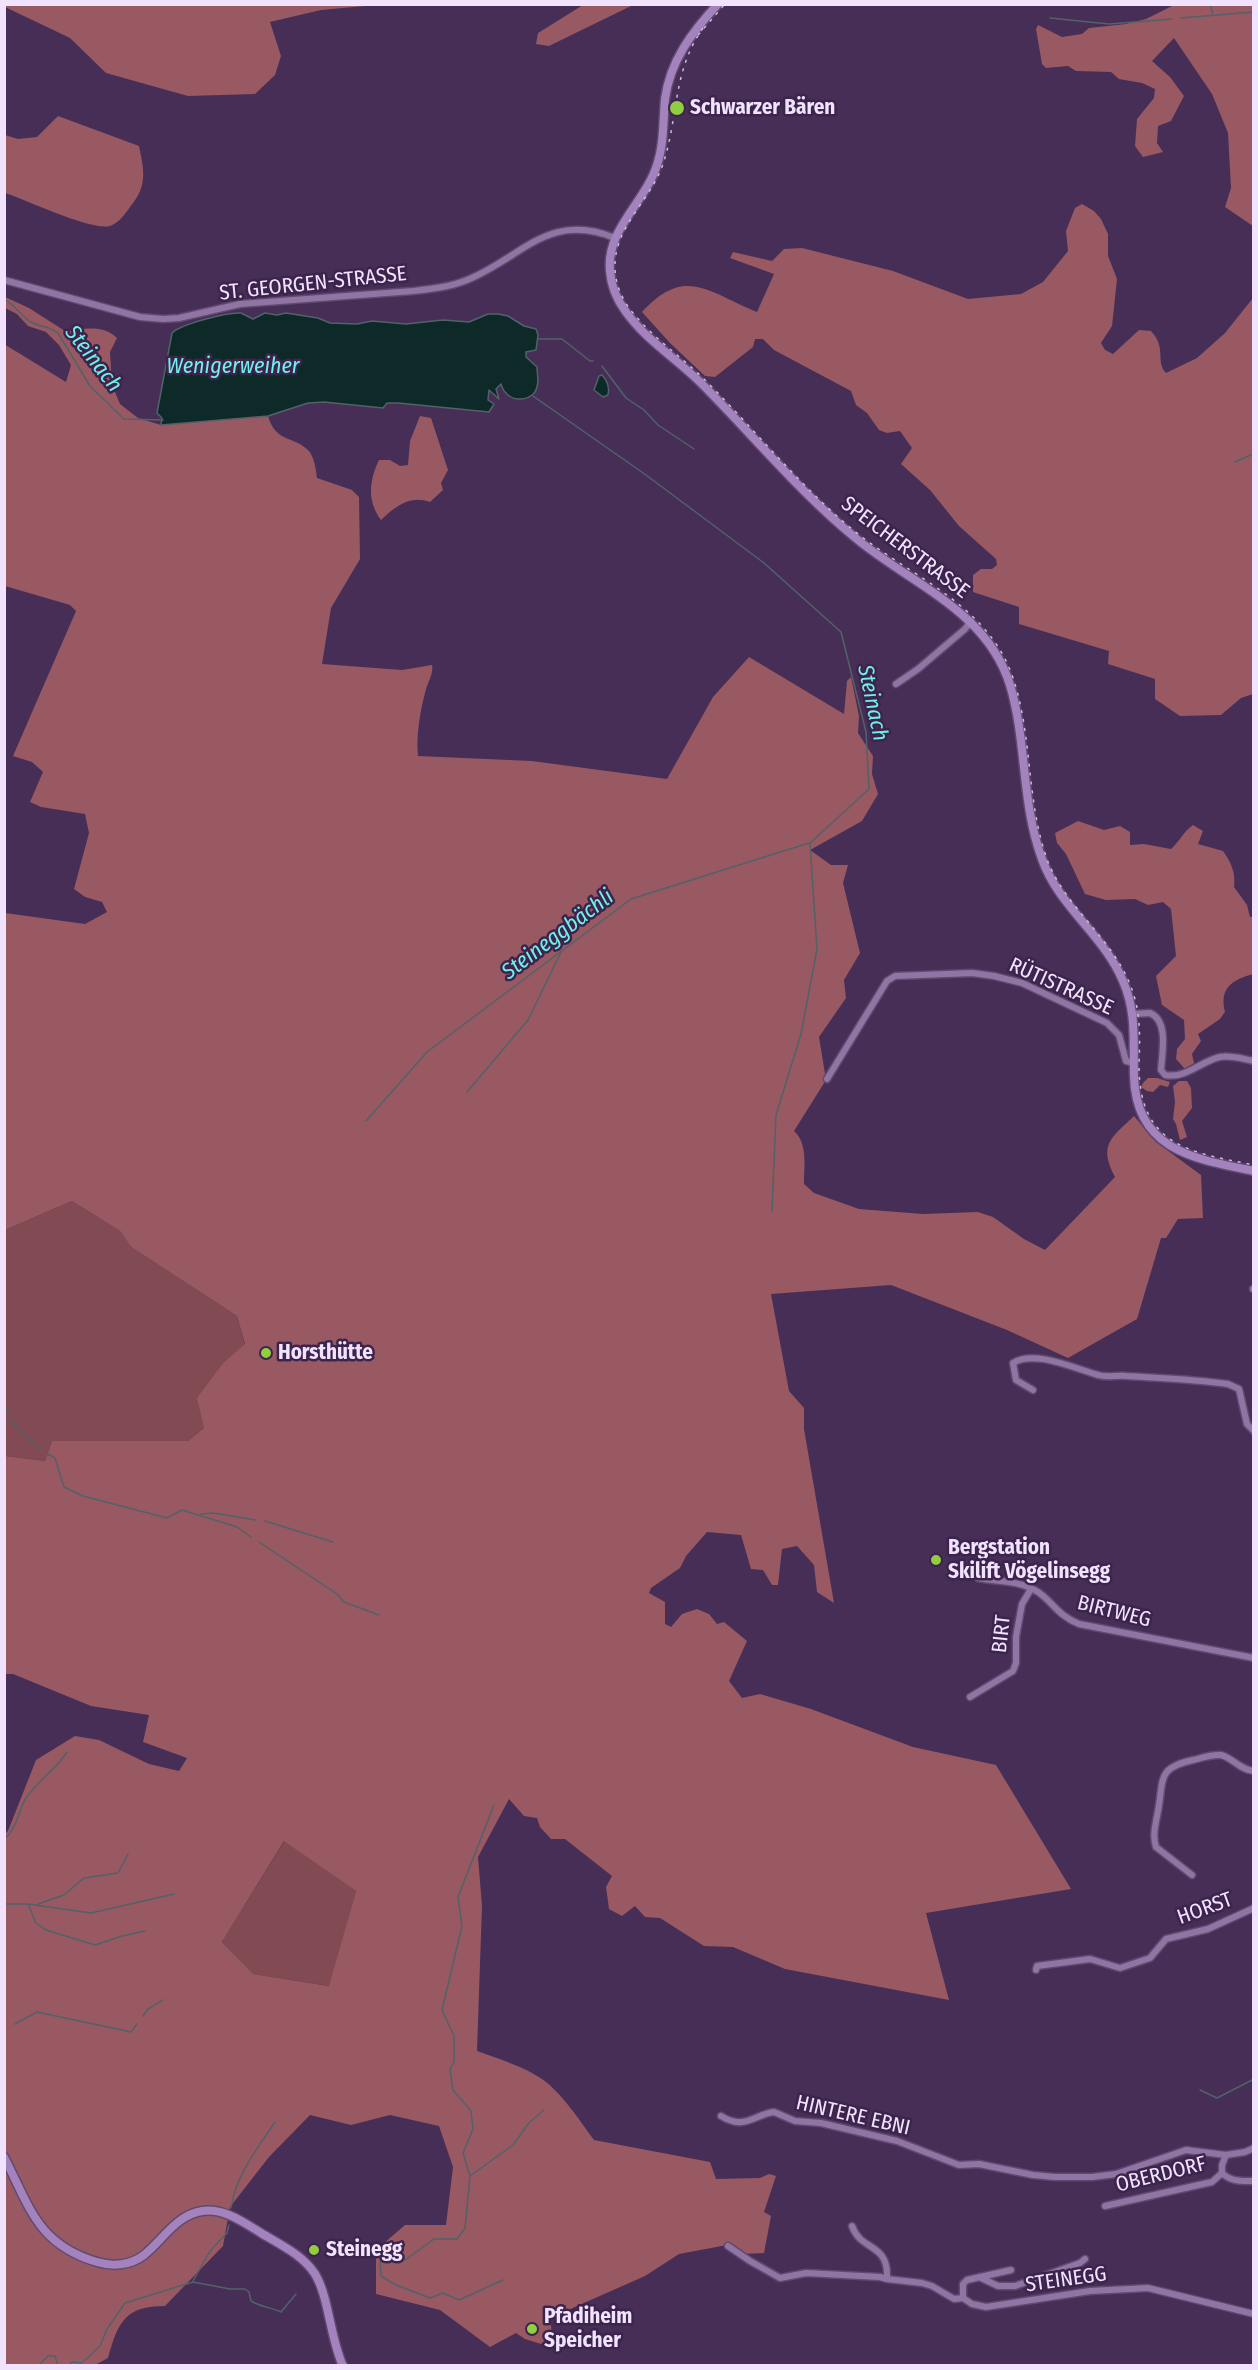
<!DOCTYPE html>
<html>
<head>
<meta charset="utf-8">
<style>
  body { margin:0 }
  #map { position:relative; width:1258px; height:2370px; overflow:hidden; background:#462e57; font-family:"Fira Sans Condensed",sans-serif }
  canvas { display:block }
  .frame { position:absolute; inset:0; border:6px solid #f1e3fd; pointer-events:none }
</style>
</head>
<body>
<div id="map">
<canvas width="1258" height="2370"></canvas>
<div class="frame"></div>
</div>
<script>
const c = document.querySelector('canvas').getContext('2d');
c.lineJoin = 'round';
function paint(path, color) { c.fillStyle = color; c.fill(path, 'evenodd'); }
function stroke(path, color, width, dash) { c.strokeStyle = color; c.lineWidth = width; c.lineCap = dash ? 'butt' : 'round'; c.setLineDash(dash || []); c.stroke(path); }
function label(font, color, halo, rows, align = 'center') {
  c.font = font + ' "Fira Sans Condensed",sans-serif'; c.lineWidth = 5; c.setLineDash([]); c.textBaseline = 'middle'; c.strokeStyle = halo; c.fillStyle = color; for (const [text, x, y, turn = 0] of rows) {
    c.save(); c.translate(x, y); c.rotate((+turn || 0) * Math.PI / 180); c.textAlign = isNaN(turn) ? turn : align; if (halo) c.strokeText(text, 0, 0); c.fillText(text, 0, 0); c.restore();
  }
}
const green = new Path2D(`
  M72,1201L120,1231L131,1247L237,1316L245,1345L224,1362L204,1428L188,1441H52L45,1461L5,1456V1230Z
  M285,1840L356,1891L330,1986L252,1974L222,1942Z`);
const forest = new Path2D(`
  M4,5L5,4L376,5L321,10L270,22L281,56L275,75L255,94L188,96L106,73L70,38L5,7Z
  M583,5H633L549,46L536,44L538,33Z
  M1174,5H1253V226L1225,207L1231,188L1228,133L1212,94L1174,38L1152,61L1170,77L1184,96L1171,121L1158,126L1157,143L1163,152L1143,157L1135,146L1137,119L1154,98L1155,89L1142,83L1119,79L1111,72L1076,71L1068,66L1046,68L1042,64L1036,29L1038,25L1062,37L1082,34L1089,28L1126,24L1146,19Z
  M58,116L139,146C144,170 148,186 130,207C125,214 119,223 110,226C91,231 27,200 5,193V135L18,139L37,137Z
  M1082,204L1094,211L1101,219L1108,234V256L1117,279L1112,326L1101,343L1105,350L1113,354L1139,330L1151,331C1167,348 1155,361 1166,373L1197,358L1225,333L1253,298V694L1241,698L1221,715L1180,716L1155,699V679L1108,664L1109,651L1019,624V607L973,592V575L981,569H992L997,565L996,559L959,526L930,490L901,464L912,448L900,431L887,433L879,430L867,413L856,405L851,391L774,350L763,339H755L753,347L715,377L705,376L670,343L642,312C685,265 708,292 757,312L774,274L730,258L733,252L772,261L784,249L802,248L893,271L968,299L1021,294L1043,282L1068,251L1066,231L1075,208Z
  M5,297L29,308L65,331C84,329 103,324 117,338L110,352L112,385L120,404L138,418L161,425L268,416C276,443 292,435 308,450C314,456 316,469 317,478L352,490L359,497L360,559L331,608L322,664L402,670L432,665C434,674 427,683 425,693C420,712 416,736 418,756L532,761L667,779L713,697L749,657L844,714L847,681L851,677L859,716L858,733L873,756L872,774L878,794L862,821L810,850L831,865H848L843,883L860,953L844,980L846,998L819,1037L826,1080L794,1131C808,1143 804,1167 804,1184L814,1193L859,1209L923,1214L978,1212L993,1217L1024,1239L1045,1250L1115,1177C1098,1145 1111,1138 1134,1116L1156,1142L1201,1175L1203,1218L1178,1219L1166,1238H1161L1137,1319L1068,1358L1007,1330L891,1285L771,1294L789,1391L804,1408V1429L834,1603L817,1592L814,1565L797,1546L782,1549L778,1585H772L763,1570L751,1569L741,1535L707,1532L686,1556L680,1568L651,1588L649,1593L665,1602V1624L671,1627L682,1614L697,1609L709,1614L717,1624L724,1622L747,1641L729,1681L742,1698L760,1694L811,1709L913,1747L996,1765L1071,1889L926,1913L949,2000L785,1969L733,1947L704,1946L660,1918L645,1917L635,1906L622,1916L609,1909L606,1887L612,1876L565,1839H551L540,1827L537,1818L524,1816L509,1799L478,1857L482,1906L477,2051C497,2058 525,2067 542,2079C562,2093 580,2121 594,2140L710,2162L716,2179L760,2178L769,2174L776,2176L764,2212L771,2216L764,2253L742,2254L727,2245L679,2254L645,2276L550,2318L552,2334L541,2344L525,2339L516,2333L490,2347L440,2310L376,2294V2250L405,2225H446L453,2167L439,2126L390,2115L351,2125L310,2115L269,2157L230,2207L223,2246L165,2306C125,2306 118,2322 108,2358L95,2365H5V1834L8,1831L36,1760L75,1736L99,1740L149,1764L179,1771L187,1758L143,1742L149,1715L91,1706L13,1674H5V1456L45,1461L52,1441H188L204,1428L197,1398L224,1362L245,1344L237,1316L131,1247L120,1231L72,1201L5,1230V913L85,924L107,912L102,902L85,897L74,889L89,833L85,814L41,807L30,802L43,772L32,762L13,756L76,611L70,605L5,586L4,344L66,382L71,365L59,345L46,332L28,326L17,314L5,308ZM284,1841L356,1891L329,1986L253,1974L222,1942Z
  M420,416L431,418L448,470L441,483L443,490L430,502C410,495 396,506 381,520C367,501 369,481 379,460H390L400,466L408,465L410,441Z
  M1078,821L1104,830L1120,826L1130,832V845L1144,844L1171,849C1180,841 1183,832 1193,825L1203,831L1198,844L1223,851C1231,862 1236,873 1234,887L1247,905L1250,917H1253V974C1232,980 1219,988 1225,1012L1220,1019L1198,1034L1201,1041L1192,1054L1194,1063L1185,1069L1176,1059L1177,1049L1185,1039L1184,1020L1162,1005L1156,976L1176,956L1171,909L1163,902L1148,905L1135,899L1106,900L1085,894L1066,854L1057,843L1055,833Z
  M1148,1078H1157L1170,1082L1168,1087L1160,1085L1153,1092L1147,1091L1141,1087L1143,1083Z
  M1179,1081H1187L1191,1088L1192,1108L1182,1121L1187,1137L1180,1140L1176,1124L1173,1119L1175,1102L1173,1086Z`);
const water = new Path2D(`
  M241,313L253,319L265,313L277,315L286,313L318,318L330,323L357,324L372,321L406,324L443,320L469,322L488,314H498L508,316L524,326L536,329L538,335L536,350L526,352V357L537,367C537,373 539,381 537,387C534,401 513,403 505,392C503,390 502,387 501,384L496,389L499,399L489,390L488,400L494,404L489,412L398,403H387L383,408L324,402L308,403L268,416L161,425L162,418L157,413L172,333C181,324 228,312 241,313Z
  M602,375C607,380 610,388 608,395L603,397L594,390L599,376Z`);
const stream = new Path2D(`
  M1210,4L1213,15
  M1050,18L1109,24L1172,19
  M1181,18L1254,12
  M4,299C15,305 21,316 31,322C39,327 50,326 58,333L90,386L124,419L163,420
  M538,339H562L590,361H593
  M602,366L626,398L644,410L658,425L694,449
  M533,396L646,475L764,563L841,632L866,732L869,789L810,843L817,949L801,1034L776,1115L772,1211
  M1235,462L1253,454
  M467,1092L528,1020L561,952
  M366,1121L427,1052L631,899L809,843
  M4,1408L9,1410L10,1421L40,1449
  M48,1454L55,1458L64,1487L83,1496L167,1518L182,1510L237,1527L251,1537
  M201,1514L213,1513L256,1520
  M265,1521L333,1542
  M259,1542L337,1594L344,1602L379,1615
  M494,1805L458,1897L462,1926L442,2010L454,2036V2062L450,2069L453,2090L471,2111L473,2129L463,2153L470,2176L465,2228L457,2239H434L405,2260L396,2252L388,2254L380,2263L381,2276L396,2285L430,2298L443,2293L459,2300L503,2280
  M4,1839C17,1829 18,1811 26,1798C38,1780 57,1769 67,1752
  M4,1904H28L91,1913L174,1894
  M28,1904L36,1923L46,1930L95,1945L122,1936L145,1931
  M38,1904L64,1895L84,1878L118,1873L128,1854
  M143,2016L148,2009L163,2000
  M15,2024L37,2012L131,2032L137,2024
  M4,2030H5
  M1200,2090L1217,2098L1254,2079
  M470,2176L513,2145L529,2123L544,2110
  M231,2208C236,2175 257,2149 275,2122
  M193,2281L210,2251L227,2233L229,2225
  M4,2364L5,2366
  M38,2366L48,2356H55L58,2366
  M69,2366L72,2362L82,2363L100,2346L107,2329L125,2303L193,2282L230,2289H245L249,2292L251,2301C261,2307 270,2307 281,2312L296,2294`);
const minor = new Path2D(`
  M4,280L140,317L163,319L179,318L240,304L413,291C431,289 450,287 467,280C523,257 548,211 615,238
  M896,684L918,669L965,629L971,621
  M1133,1014L1150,1013C1169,1021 1162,1053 1161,1070L1165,1075C1186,1079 1201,1061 1220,1057C1231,1055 1243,1059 1254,1061
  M827,1079L887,981L895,976L972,973L994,976L1022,983L1107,1023L1119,1035L1126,1061L1134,1063
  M1253,1289H1254
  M1033,1390L1016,1380L1013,1363C1034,1349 1076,1369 1098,1375C1107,1378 1116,1375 1126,1376C1160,1378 1195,1379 1228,1384L1239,1389L1247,1424L1254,1431
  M978,1578C999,1582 1019,1580 1038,1592C1053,1602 1057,1615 1079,1624L1254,1658
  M970,1697L1013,1671L1016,1663V1637L1022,1604L1031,1589
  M1192,1875L1156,1847C1152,1835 1156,1823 1158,1811C1164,1780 1156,1768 1193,1760C1202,1758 1211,1754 1221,1755C1233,1758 1240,1770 1254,1771
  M1036,1970L1037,1966L1090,1959L1120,1968L1150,1958L1166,1939L1208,1929L1254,1908
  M721,2116C745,2131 755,2114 774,2112L795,2121L821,2123L897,2141L959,2165L979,2164L1033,2175L1055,2177H1092L1116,2174L1186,2150L1226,2155L1245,2152L1254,2148
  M1226,2155L1222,2165V2173C1231,2182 1242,2181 1254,2181
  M1105,2206L1212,2182L1222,2173
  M728,2246L750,2261L780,2278L806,2273L880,2277L887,2279C889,2242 861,2252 852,2226
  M979,2277L998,2286H1015L1080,2263L1085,2259
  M887,2279L922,2283L932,2286L954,2299L963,2298L972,2304L986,2307L1090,2291L1148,2288L1254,2314
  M963,2298V2284L967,2280L1011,2270`);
const secondary = new Path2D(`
  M718,4C692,32 670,61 665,99C663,122 664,144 657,165C645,203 606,229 610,271C611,286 617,300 626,312C646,340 677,359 701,383C753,435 800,493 858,540C913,585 987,611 1010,685C1027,741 1021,803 1042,859C1059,907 1104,935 1123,981C1137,1013 1133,1043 1134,1076C1136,1151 1195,1159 1254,1171
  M4,2157C30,2207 37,2244 97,2262C113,2267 131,2265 144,2255C163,2240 176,2215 202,2211C224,2208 243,2222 261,2233C279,2244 303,2255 315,2274C329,2297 330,2338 343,2366`);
const rail = new Path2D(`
  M703,28C672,72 679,116 663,164C651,200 614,227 615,267C615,284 622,300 633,313C654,339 683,358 706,381C757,432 803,490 858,534C914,578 989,606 1013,678C1033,737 1026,803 1048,862C1067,909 1113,939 1131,987C1141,1012 1140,1038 1139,1065C1139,1146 1189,1152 1254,1165
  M698,35L725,4`);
const markers = [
  [677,108,8,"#90cd40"],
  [266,1353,6,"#90cd40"],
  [936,1560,6,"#90cd40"],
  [314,2250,6,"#90cd40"],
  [532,2329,6,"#90cd40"]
];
const poiNames = [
  ["Schwarzer Bären",690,108],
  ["Horsthütte",278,1353],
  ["Bergstation",948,1548],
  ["Skilift Vögelinsegg",948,1572],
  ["Steinegg",326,2250],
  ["Pfadiheim",544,2317],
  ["Speicher",544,2341]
];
const streetNames = [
  ["ST. GEORGEN-STRASSE",313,284,-6],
  ["SPEICHERSTRASSE",905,548,37],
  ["RÜTISTRASSE",1061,987,24],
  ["BIRTWEG",1114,1612,14],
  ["BIRT",1002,1634,-84],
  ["HORST",1205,1909,-20],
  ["HINTERE EBNI",853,2116,13],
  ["OBERDORF",1161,2175,-14],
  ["STEINEGG",1066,2280,-8]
];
const waterNames = [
  ["Steinach",93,359,52],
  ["Wenigerweiher",233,367],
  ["Steinach",872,703,78],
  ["Steineggbächli",558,935,-37]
];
paint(green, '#824a53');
paint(forest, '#985963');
paint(water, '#0e2a28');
stroke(water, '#526268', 1.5);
stroke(stream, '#526268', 1.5);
stroke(minor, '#5f4a6e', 9);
stroke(secondary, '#5f4a6e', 11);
stroke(minor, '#9075a4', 6);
stroke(secondary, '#a482be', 8);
stroke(rail, '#ccbcd9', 1.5, [3, 6]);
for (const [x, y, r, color] of markers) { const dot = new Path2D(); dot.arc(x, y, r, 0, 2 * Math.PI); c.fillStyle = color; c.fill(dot); stroke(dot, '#3c244c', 2); }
label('bold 21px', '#f1e3fd', '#3c244c', poiNames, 'left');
label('21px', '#f1e3fd', '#3c244c', streetNames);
label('italic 22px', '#70f1e9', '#3c244c', waterNames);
</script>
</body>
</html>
